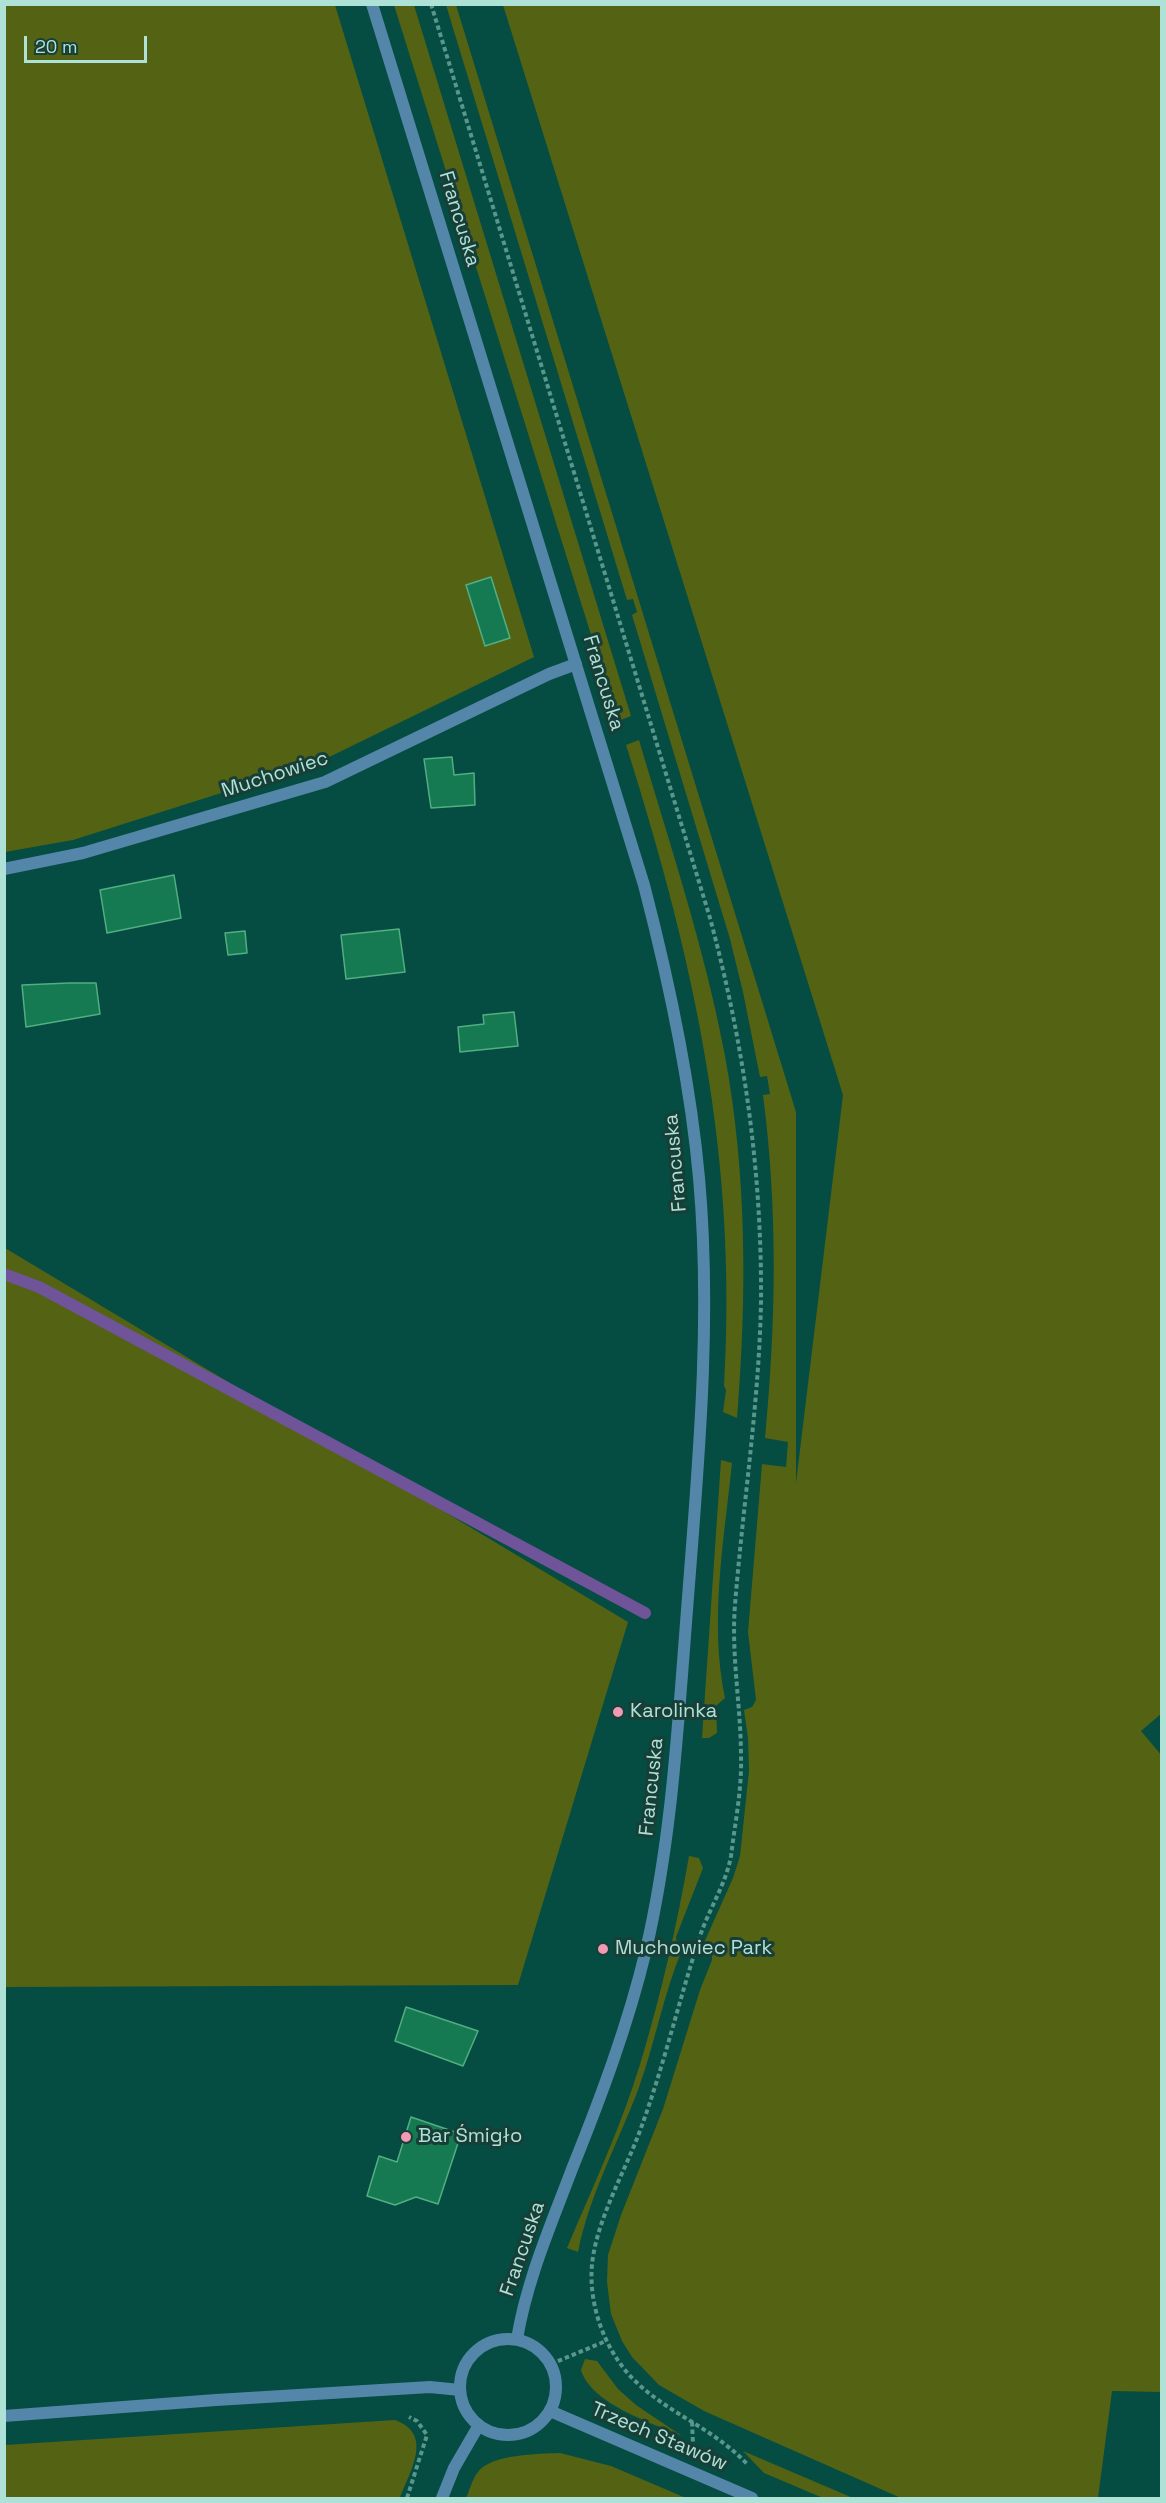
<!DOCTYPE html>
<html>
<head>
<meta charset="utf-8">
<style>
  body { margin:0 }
  #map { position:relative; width:1166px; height:2503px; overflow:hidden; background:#054c42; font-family:"Space Grotesk",sans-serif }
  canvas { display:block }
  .frame { position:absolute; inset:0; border:6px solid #afe2d7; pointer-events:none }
  .scale { position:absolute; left:24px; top:36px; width:123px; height:27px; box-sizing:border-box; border:3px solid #afe2d7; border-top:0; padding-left:8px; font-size:18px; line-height:21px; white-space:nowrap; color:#afe2d7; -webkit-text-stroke:4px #193e37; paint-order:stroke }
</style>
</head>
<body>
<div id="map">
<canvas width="1166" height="2503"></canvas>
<div class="frame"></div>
<div class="scale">20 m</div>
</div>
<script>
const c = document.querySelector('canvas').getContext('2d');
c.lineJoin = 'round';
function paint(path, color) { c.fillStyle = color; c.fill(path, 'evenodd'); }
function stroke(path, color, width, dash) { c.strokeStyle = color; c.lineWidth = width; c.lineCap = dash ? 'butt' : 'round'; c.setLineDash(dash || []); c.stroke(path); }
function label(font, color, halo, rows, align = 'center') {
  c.font = font + ' "Space Grotesk",sans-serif'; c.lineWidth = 6; c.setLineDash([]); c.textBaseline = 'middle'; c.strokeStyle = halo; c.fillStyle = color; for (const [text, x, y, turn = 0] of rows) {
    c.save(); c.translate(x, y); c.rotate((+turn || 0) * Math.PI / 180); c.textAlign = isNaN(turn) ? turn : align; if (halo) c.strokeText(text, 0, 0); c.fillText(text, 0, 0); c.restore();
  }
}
const green = new Path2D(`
  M5,5H335L534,657L319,762L73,840L5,852Z
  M394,5H414L631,716L618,721Z
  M446,5H456L796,1112V1483L843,1095L503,5H1161L1162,1713L1141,1731L1162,1756V2392L1112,2391L1098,2498H901L704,2411L659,2385L632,2357L622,2341L611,2314L607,2282L608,2255L621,2215L663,2109L700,1990L712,1960V1952L703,1945L733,1878L740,1856L749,1771L748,1738L744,1710L752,1707L756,1700L748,1632L762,1464L786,1467L788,1442L765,1438C776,1323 778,1210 763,1095L770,1094L767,1076L760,1077L743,992L730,939L632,615L637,612L633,599L627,600Z
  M639,740C670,845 705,949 725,1056C747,1175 747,1297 737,1418L723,1412L726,1390L724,1386C738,1158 694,960 626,745Z
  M5,1248L628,1622L518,1985L5,1987Z
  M721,1460L732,1463C724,1541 709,1621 725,1698L716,1706L717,1733L709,1738H702Z
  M689,1856L699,1858L703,1868L676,1937L677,1945L682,1950C663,1995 655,2044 638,2090C618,2143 589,2196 578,2252L567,2248C593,2186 622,2125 641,2061C661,1994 677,1925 689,1856Z
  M585,2359L597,2361L618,2389L636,2405L682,2436C652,2423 591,2404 581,2370Z
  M395,2420C434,2434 410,2471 400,2498H5V2445Z
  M743,2451L853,2498H823L764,2473Z
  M560,2453L611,2466L686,2498H466C470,2490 472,2479 478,2472C491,2454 539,2454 560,2453Z`);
const stream = new Path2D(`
  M4,1274L39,1287L645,1613`);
const building = new Path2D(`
  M491,577L510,638L485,646L466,585Z
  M452,757L454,775L474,773L475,805L431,808L424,759Z
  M174,875L181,918L107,933L100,890Z
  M399,929L405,972L346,979L341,935Z
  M245,931L247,953L228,955L225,933Z
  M69,983H96L100,1014L26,1027L22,985Z
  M514,1012L518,1046L460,1052L458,1027L484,1024L483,1015Z
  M406,2007L478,2031L463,2066L395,2041Z
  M411,2117L461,2134L438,2204L416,2197L395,2205L367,2196L379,2156L397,2162Z`);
const path = new Path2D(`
  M431,4L710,918C744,1045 762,1171 761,1302C759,1404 743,1504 735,1605C731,1656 741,1706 741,1757C742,1789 735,1823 731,1856C726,1884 709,1909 700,1936C678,2003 663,2070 638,2136C622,2177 597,2220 592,2264C589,2297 599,2332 617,2359C649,2408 708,2422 747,2464
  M551,2364L606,2341
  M692,2422L693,2444
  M407,2498L427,2435L417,2421L409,2417`);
const lane = new Path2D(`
  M4,869L83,853L325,782L549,674L576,664
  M550,2411L752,2498
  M4,2416L216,2400L430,2387L460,2390`);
const street = new Path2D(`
  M372,4L644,885C669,981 690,1078 699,1178C712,1321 698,1467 687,1610C678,1724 672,1838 646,1950C628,2025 601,2097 572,2169C551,2225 527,2279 517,2339
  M460 2387a48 48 0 1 1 96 0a48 48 0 1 1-96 0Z
  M442,2498L454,2468L479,2425`);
const markers = [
  [618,1712,6,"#f19ab4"],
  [603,1949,6,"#f19ab4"],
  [406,2137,6,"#f19ab4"]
];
const streetNames = [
  ["Francuska",459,219,73],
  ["Francuska",603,683,73],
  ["Muchowiec",275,775,-18],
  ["Francuska",676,1163,-95],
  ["Francuska",652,1787,-84],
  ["Francuska",523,2249,-71],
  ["Trzech Stawów",659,2437,23]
];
const poiNames = [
  ["Karolinka",630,1712],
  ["Muchowiec Park",615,1949],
  ["Bar Śmigło",418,2137]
];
paint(green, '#536313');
stroke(stream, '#6f5499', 12);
paint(building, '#157a52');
stroke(building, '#53ae82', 1.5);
stroke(path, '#59968b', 4, [4.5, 3]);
stroke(lane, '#5486a9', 12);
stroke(street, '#5486a9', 12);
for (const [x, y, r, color] of markers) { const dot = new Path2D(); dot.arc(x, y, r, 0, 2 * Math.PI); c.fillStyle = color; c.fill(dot); stroke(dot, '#193e37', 2); }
label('20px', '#afe2d7', '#193e37', streetNames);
label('20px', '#afe2d7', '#193e37', poiNames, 'left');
</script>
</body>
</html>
